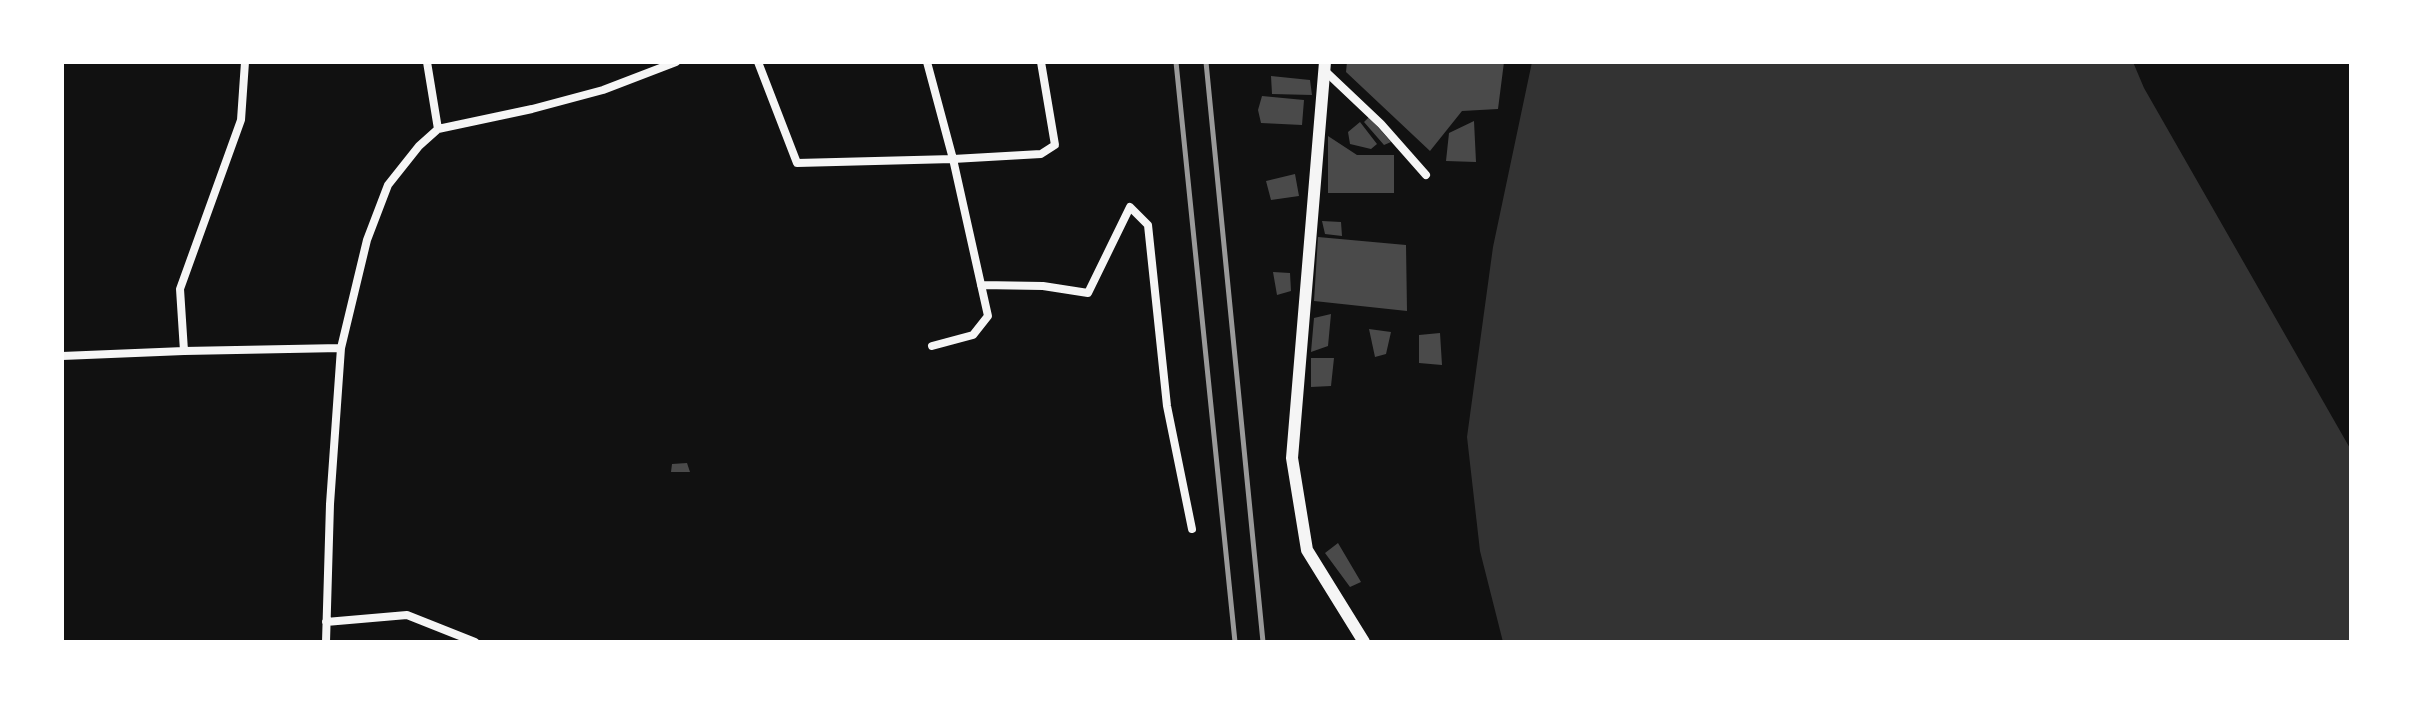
<!DOCTYPE html>
<html>
<head>
<meta charset="utf-8">
<style>
  body { margin:0 }
  #map { position:relative; width:2413px; height:704px; overflow:hidden; background:#111; font-family:"Libre Baskerville",serif }
  canvas { display:block }
  .frame { position:absolute; inset:0; border:64px solid #fff; pointer-events:none }
</style>
</head>
<body>
<div id="map">
<canvas width="2413" height="704"></canvas>
<div class="frame"></div>
</div>
<script>
const c = document.querySelector('canvas').getContext('2d');
c.lineJoin = 'round';
function paint(path, color) { c.fillStyle = color; c.fill(path, 'evenodd'); }
function stroke(path, color, width, dash) { c.strokeStyle = color; c.lineWidth = width; c.lineCap = dash ? 'butt' : 'round'; c.setLineDash(dash || []); c.stroke(path); }
const water = new Path2D(`
  M1532,62H2133L2144,88L2351,450V642H1503L1480,551L1467,437L1493,247Z`);
const building = new Path2D(`
  M1347,62H1504L1498,109L1462,111L1430,151L1346,72Z
  M1271,76L1310,80L1312,95L1272,94Z
  M1262,96L1304,100L1302,125L1261,123L1258,110Z
  M1369,117L1391,142L1384,145L1364,122Z
  M1474,121L1476,162L1446,161L1449,133Z
  M1360,122L1377,144L1371,149L1350,144L1348,132Z
  M1328,136L1357,155H1394V193H1328Z
  M1295,174L1299,196L1271,200L1266,181Z
  M1322,221L1341,222L1342,236L1325,234Z
  M1318,237L1406,245L1407,311L1314,301Z
  M1273,272L1290,273L1291,291L1277,295Z
  M1331,314L1328,346L1311,352L1314,318Z
  M1369,329L1391,332L1386,354L1375,357Z
  M1440,333L1442,365L1419,363V335Z
  M1311,358H1334L1331,386L1311,387Z
  M687,463L690,472H671L672,464Z
  M1338,543L1361,582L1350,587L1325,553Z`);
const minor = new Path2D(`
  M245,62L241,120L180,289L184,351L341,348L367,240L388,185L419,146L438,129L532,109L603,90L676,62
  M427,62L438,129
  M758,62L797,163L953,159L927,62
  M1324,70L1381,124L1426,175
  M981,285L1043,286L1088,293L1130,207L1148,225L1167,406L1192,529
  M932,346L973,335L988,316L953,159L1041,154L1055,145L1041,62
  M62,356L184,351
  M326,622L407,615L475,642
  M326,642L330,504L341,348`);
const secondary = new Path2D(`
  M1325,62L1292,458L1307,550L1364,642`);
const rail = new Path2D(`
  M1176,62L1235,642
  M1206,62L1263,642`);
paint(water, '#333');
paint(building, '#4a4a4a');
stroke(minor, '#f5f5f5', 8);
stroke(secondary, '#f5f5f5', 12);
stroke(rail, '#9a9a9a', 5);
</script>
</body>
</html>
